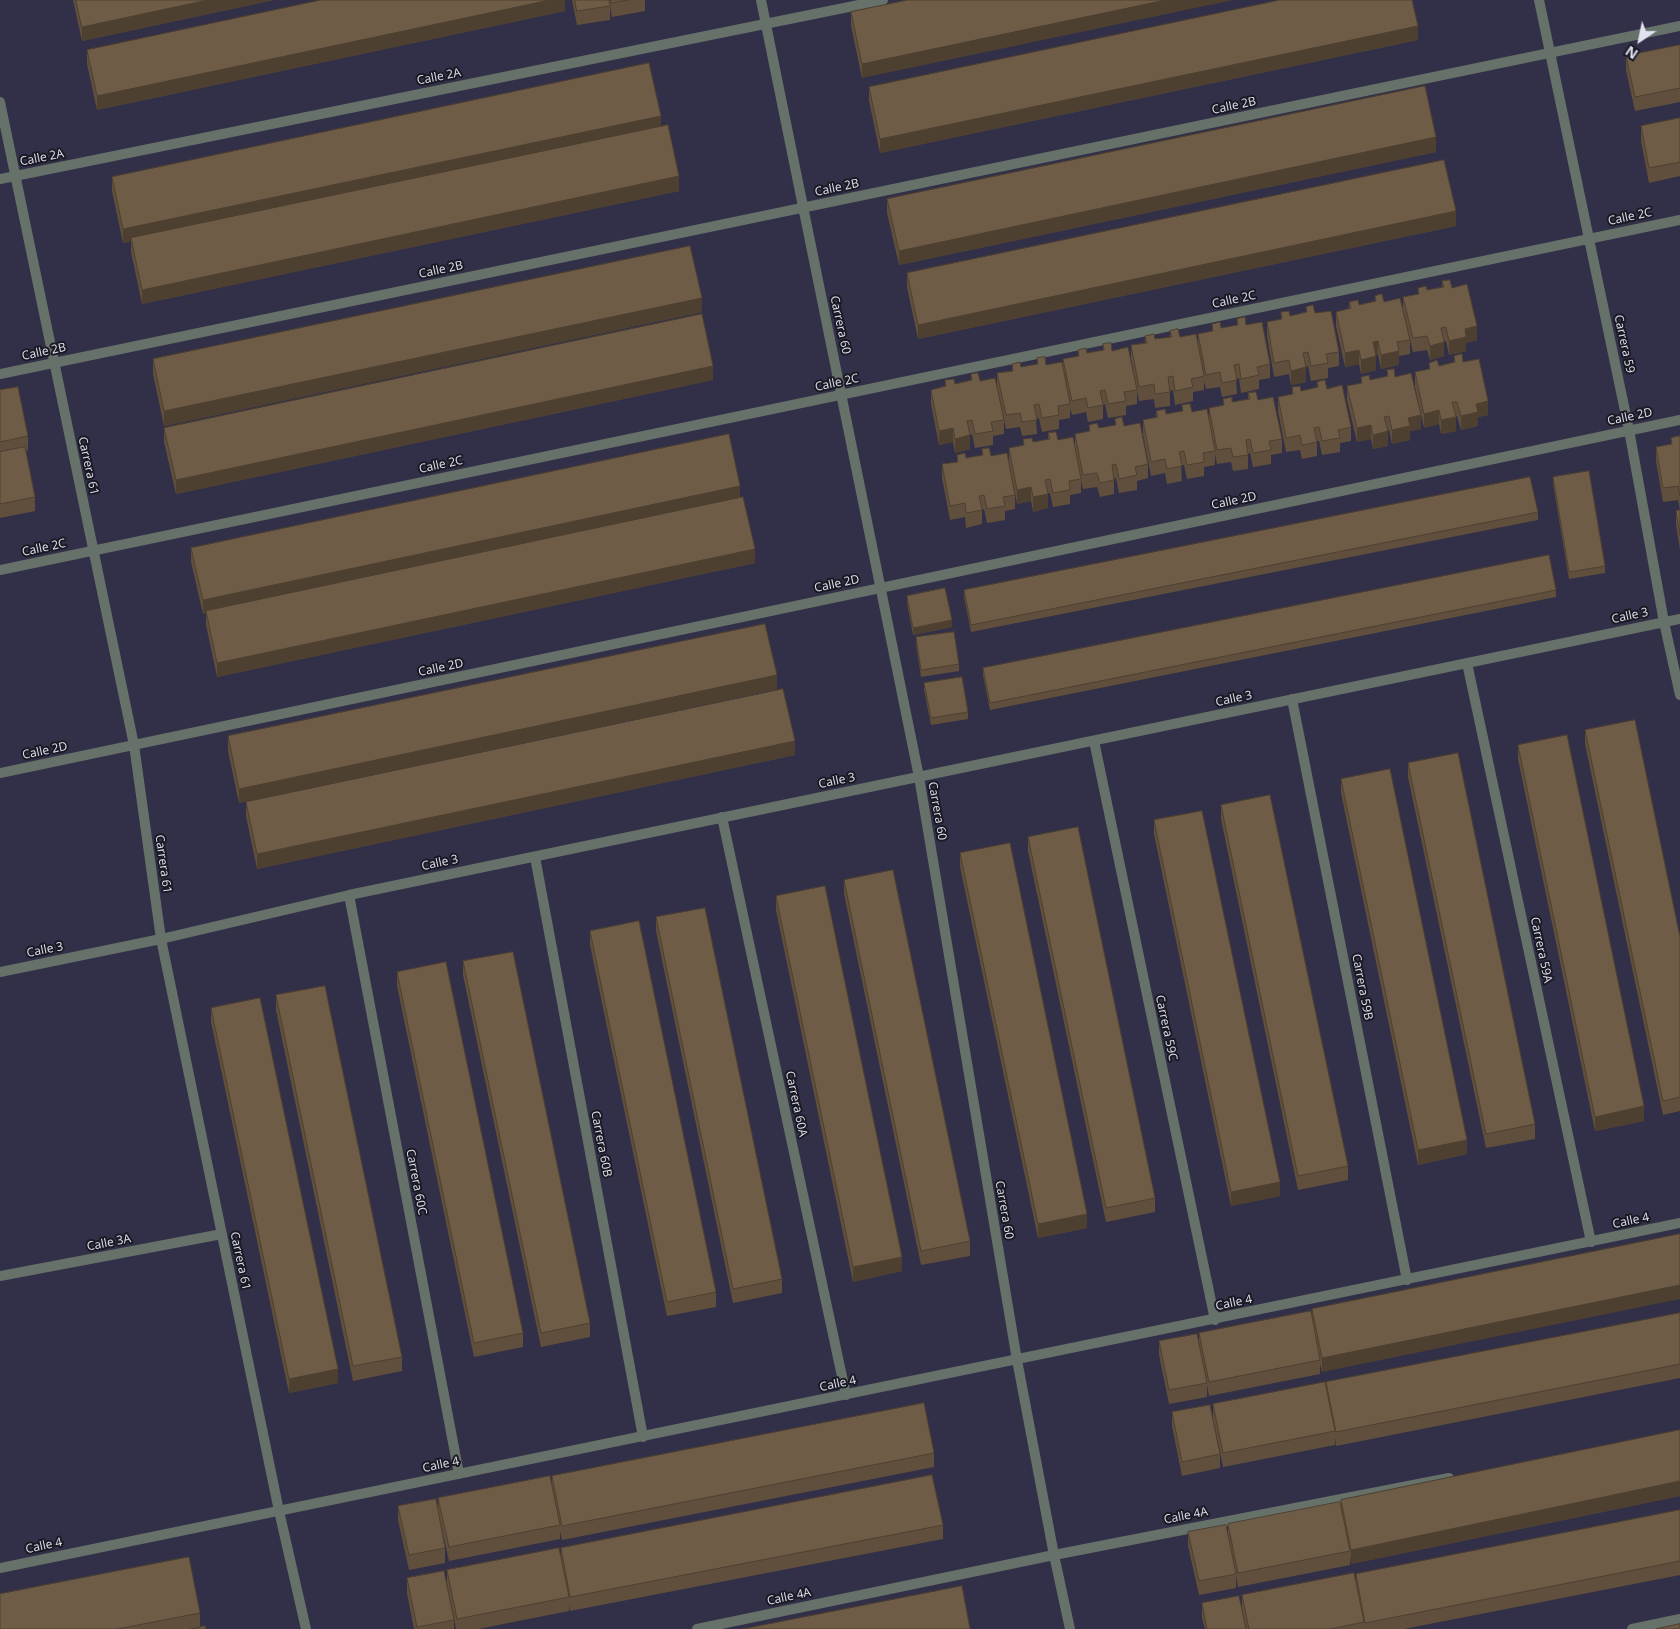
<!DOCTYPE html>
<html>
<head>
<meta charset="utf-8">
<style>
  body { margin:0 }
  #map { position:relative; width:1680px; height:1629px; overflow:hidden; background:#323048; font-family:"Open Sans",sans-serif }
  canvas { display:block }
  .north { position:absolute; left:1615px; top:15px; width:50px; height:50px; -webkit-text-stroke:4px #1a1a24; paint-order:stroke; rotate:214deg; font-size:14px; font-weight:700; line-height:20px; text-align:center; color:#e1e1f0 }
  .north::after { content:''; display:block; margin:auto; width:18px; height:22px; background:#e1e1f0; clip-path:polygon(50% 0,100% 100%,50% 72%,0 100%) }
</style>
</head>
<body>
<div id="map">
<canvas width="1680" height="1629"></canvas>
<div class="north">N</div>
</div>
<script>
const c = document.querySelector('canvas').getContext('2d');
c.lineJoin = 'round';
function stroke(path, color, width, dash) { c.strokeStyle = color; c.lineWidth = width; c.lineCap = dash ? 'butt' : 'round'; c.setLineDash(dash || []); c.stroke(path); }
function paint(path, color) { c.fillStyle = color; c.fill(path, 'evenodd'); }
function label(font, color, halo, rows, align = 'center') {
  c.font = font + ' "Open Sans",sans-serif'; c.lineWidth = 4; c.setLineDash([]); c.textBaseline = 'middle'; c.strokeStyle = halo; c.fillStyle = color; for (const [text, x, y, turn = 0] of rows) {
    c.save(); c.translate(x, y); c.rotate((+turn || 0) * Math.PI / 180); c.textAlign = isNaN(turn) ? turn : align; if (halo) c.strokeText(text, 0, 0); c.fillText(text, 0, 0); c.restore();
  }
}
const street = new Path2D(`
  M761,0L919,777L1017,1360L1054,1555L1070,1629
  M1539,0L1629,430L1664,622L1680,695
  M0,102L134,745L161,939L279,1511L306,1629
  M0,179L883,0
  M0,374L1680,26
  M0,570L1680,220
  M1467,663L1591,1242
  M1292,699L1407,1280
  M1094,741L1215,1320
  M0,773L1680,420
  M722,817L846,1395
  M535,857L643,1437
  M349,895L459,1474
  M0,972L161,939L349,895L1680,619
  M0,1276L222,1234
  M0,1568L1680,1223
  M697,1629L1054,1555L1449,1478
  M1632,1629L1680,1619`);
const wall = new Path2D(`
  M73,0H274L82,41Z
  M565,0V11L97,110L87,64V50Z
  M572,0H645V11L612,17L610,6V20L577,25Z
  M908,0L862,78L851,26V12Z
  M1418,40L880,153L869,101V87Z
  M1680,45V102L1635,111L1626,70V56Z
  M1680,118V176L1649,183L1641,141V126Z
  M661,126L679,191L142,304L131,252V241L123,243L112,191V177Z
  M1436,152L899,265L887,213V199Z
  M1456,226L918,339L907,287V273Z
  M1442,281L1452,288L1477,340L1466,343V351L1449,355L1446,341H1444V356L1430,360L1427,350L1413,352L1403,311V297L1418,294V288L1427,290L1442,287Z
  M1375,296L1384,302L1410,340V354L1399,356V365L1381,369L1378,355H1376V370L1361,374L1359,364L1345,367L1336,326V312L1349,309V302L1359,305L1375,301Z
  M1306,307L1315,313L1339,352V366L1328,368V378L1311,381L1308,366L1306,367V382L1291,385L1289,374L1274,377L1267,336V322L1281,319V312L1290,316L1306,313Z
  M702,312L164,426L153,374V359Z
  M1237,319L1246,325L1270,364V378L1259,380V389L1241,393L1239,378L1236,379L1237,394L1222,397L1220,387L1206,389L1204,381V390L1193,392V401L1175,405L1173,390L1170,391V406L1155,408L1154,399L1139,401L1131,359V345L1145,343V336L1155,339L1170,337V331L1180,337L1198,344V334L1212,331V324L1221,328L1237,325Z
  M1103,344L1112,351L1137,390V404L1126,406V415L1108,418L1105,404L1103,405V419L1088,422L1086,412L1072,415L1070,408V418L1059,420V429L1042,432L1039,418L1036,419L1037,434L1022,436L1020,427L1006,429L997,387V373L1012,371V364L1021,367L1037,364V358L1046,365L1063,370V359L1078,357V350L1087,353L1103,350Z
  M1454,356L1463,362L1488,415L1478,417V426L1461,430L1457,416H1456V431L1441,434L1439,424L1424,428L1415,387V372L1429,369V363L1439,366L1454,362Z
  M1387,370L1395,377L1421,429L1410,431V440L1392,444L1389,430H1388V446L1373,449L1371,439L1357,442L1347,400V386L1361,383V377L1370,380L1387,376Z
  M971,374L980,381L1004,420V434L993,436V445L975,448L972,434L970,435V449L955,453L953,442L939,445L931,404V390L945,387V380L955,384L971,380Z
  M713,380L176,494L164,442V428Z
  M1317,382L1327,389L1351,427V441L1340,443V452L1322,455L1319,441H1317V456L1302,459L1300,450L1286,452L1278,411V397L1292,394V387L1301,391L1317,387Z
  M0,390L28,436V450L26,451L35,497V511L0,518Z
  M1248,393L1258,400L1282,439V453L1271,455V464L1253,467L1250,453L1248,454V469L1233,471L1231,462L1217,464L1215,454V465L1204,467V476L1187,479L1184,465H1181L1182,481L1167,484L1165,473L1151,476L1143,434V420L1156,418V411L1166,414L1182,411V405L1192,412L1209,419V408L1223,406V399L1232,402L1248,399Z
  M1115,419L1124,426L1148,464V478L1137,481V490L1119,493L1116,478L1114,479V494L1100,497L1097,487L1083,489L1081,480V493L1070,495V504L1053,507L1050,493H1048V508L1033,512L1031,501L1017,504L1012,478L1015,495V509L1005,511V520L987,523L984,509L982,510V524L966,528L965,517L950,520L942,478V464L957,462V455L966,458L982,456V449L991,456L1009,462V448L1023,446V439L1033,442L1048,439V433L1058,440L1075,446V434L1089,431V425L1099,428L1115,425Z
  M1671,438L1680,440V549L1676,525V511L1680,510L1678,500L1663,502L1656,461V447L1671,444Z
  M1553,477L1605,566V573L1569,579L1553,484Z
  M740,498L755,563L217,677L206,625V613L203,614L191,562V548Z
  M1538,512V520L971,632L964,597V590Z
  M1556,590V597L990,710L983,675V668Z
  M907,596L952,627L913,635L907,603Z
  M916,637L959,664V671L921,677L916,644Z
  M924,683L968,712V719L931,725L924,690Z
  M777,689L239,803L228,751V736Z
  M1585,730L1680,937V1111L1663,1115L1585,744Z
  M1518,745L1644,1121L1595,1131L1518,759Z
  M795,755L257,869L246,816V802Z
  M1408,763L1535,1124V1139L1486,1148L1408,777Z
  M1341,779L1467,1154L1418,1165L1341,793Z
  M1221,805L1348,1166V1180L1298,1190L1221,819Z
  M1154,820L1280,1196L1231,1206L1154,834Z
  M1028,837L1155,1198V1212L1106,1222L1028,851Z
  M960,853L1087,1228L1038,1238L960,867Z
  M844,880L970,1241V1256L921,1265L844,894Z
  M776,896L902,1271L853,1282L776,910Z
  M656,917L782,1279V1293L733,1303L656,931Z
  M590,931L716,1292V1307L667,1316L590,945Z
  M463,961L590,1323V1337L541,1347L463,975Z
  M397,972L523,1333V1347L474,1357L397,986Z
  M276,995L402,1357V1371L353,1381L276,1010Z
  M211,1008L338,1383L289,1393L211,1022Z
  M1680,1234L1322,1372L1320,1364V1374L1209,1396L1207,1385V1397L1169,1404L1159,1355V1341L1199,1345V1333L1312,1316V1309Z
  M1680,1313V1378L1336,1446L1335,1437V1445L1223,1467L1213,1418V1404L1326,1389V1382Z
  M1172,1412L1220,1454V1468L1182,1476L1172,1426Z
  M1680,1430V1496L1351,1564L1350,1555V1565L1238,1587L1236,1575V1588L1199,1595L1188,1546V1532L1228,1534V1524L1341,1506V1500Z
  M934,1453V1467L562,1540L560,1531V1539L449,1561L438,1512V1498L552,1483V1476Z
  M398,1506L445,1548V1563L409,1570L398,1520Z
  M1680,1510V1575L1404,1629H1246L1242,1609V1595L1356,1582V1574Z
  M943,1525V1539L570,1611L569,1605V1611L478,1629H456L447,1584V1570L561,1556V1548Z
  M407,1578L454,1620V1629H414L407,1593Z
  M1202,1603L1246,1629H1205L1202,1618Z
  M200,1613V1627L189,1629H0Z`);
const shadedWall = new Path2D(`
  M208,0H274L82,41V27Z
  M550,0H565V11L97,110V96Z
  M1166,0H1233L862,78V64Z
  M1418,26V40L880,153V139Z
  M661,116V130L131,238V241L123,243V229Z
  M1436,137V152L899,265V251Z
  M679,176V191L142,304V290Z
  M1456,211V226L918,339V325Z
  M702,298V312L164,426V411Z
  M1477,326V340L1466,343V351L1449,355V341L1465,329Z
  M1378,341V355L1373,356V342Z
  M1444,342V356L1430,360V346Z
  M1359,350V364L1345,367V353Z
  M1399,351V365L1381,369V355Z
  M1376,356V370L1361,374V360Z
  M713,366V380L176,494V480Z
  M1306,367V382L1291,385V371Z
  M1488,401V415L1478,417V426L1461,430V416L1476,404Z
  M1439,410V424L1424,428V414Z
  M1421,415V429L1410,431V440L1392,444V430L1408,418Z
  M1456,417V431L1441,434V420Z
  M1371,425V439L1357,442V428Z
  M953,428V442L939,445V431Z
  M1388,431V446L1373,449V435Z
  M970,435V449L955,453V439Z
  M740,486V500L203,614V600Z
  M1031,487V501L1017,504V490Z
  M1048,494V508L1033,512V497Z
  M755,549V563L217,677V663Z
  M952,620V627L913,635V628Z
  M777,675V689L239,803V789Z
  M795,741V755L257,869V854Z
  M1644,1106V1121L1595,1131V1117Z
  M1467,1140V1154L1418,1165V1150Z
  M1280,1182V1196L1231,1206V1192Z
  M1087,1214V1228L1038,1238V1224Z
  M902,1257V1271L853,1282V1267Z
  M1680,1285V1299L1322,1372V1358Z
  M338,1369V1383L289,1393V1379Z
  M1680,1481V1496L1351,1564V1550Z`);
const building = new Path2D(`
  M76,0H208L82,27Z
  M321,0H550L97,96L87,50Z
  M575,0H609L610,6L577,11Z
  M611,0H629L612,3Z
  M908,0H1166L862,64L851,12Z
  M1280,0H1412L1418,26L880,139L869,87Z
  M1680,45V88L1635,97L1626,56Z
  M649,63L661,116L123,229L112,177Z
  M1425,86L1436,137L899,251L887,199Z
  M1680,118V162L1649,168L1641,126Z
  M668,125L679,176L142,290L131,238Z
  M1444,160L1456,211L918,325L907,273Z
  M690,246L702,298L164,411L153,359Z
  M1450,280L1452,288L1467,284L1477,326L1465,329L1466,337L1449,341L1446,327L1441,328L1444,342L1430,346L1427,336L1413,338L1403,297L1419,294L1418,288L1426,286L1427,290L1444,287L1442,281Z
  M1382,294L1384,302L1400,298L1410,340L1397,342L1399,351L1381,355L1378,341L1373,342L1376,356L1361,360L1359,350L1345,353L1336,312L1351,308L1349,302L1358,300L1359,305L1376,301L1375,296Z
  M1313,305L1315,313L1331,311L1339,352L1326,354L1328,363L1311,366L1308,352L1303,353L1306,367L1291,371L1289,360L1274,363L1267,322L1282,319L1281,312L1289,311L1290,316L1307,312L1306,307Z
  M702,314L713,366L176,480L164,428Z
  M1245,317L1246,325L1262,322L1270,364L1257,367L1259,375L1241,379L1239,364L1234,365L1237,380L1222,383L1220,372L1206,375L1198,334L1213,331L1212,324L1220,322L1221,328L1238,325L1237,319Z
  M1178,329L1180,337L1196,334L1204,376L1191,379L1193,387L1175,391L1173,376L1168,377L1170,392L1155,394L1154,384L1139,387L1131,345L1147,343L1145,336L1154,334L1155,339L1172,337L1170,331Z
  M1111,343L1112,351L1128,347L1137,390L1124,392L1126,401L1108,404L1105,390L1100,391L1103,405L1088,408L1086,398L1072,401L1063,359L1079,356L1078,350L1086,348L1087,353L1104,350L1103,344Z
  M1462,354L1463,362L1479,359L1488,401L1476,404L1478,412L1461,416L1457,402H1452L1456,417L1441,420L1439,410L1424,414L1415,372L1430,369L1429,363L1437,360L1439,366L1455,362L1454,356Z
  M1045,357L1046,365L1062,362L1070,404L1058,406L1059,415L1042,418L1039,404L1034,405L1037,420L1022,422L1020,413L1006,415L997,373L1013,371L1012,364L1020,362L1021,367L1038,364L1037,358Z
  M1394,369L1395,377L1411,373L1421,415L1408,418L1410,426L1392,430L1389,416L1384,417L1388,431L1373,435L1371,425L1357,428L1347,386L1362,383L1361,377L1369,375L1370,380L1388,376L1387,370Z
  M978,373L980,381L995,378L1004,420L991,422L993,431L975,434L972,420L967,421L970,435L955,439L953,428L939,431L931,390L946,386L945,380L954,379L955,384L972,380L971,374Z
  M1325,380L1327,389L1342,385L1351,427L1338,430L1340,438L1322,441L1319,427L1314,428L1317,442L1302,445L1300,435L1286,438L1278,397L1293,394L1292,387L1300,386L1301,391L1318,387L1317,382Z
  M18,387L28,436L0,442V390Z
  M1256,392L1258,400L1273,397L1282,439L1269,441L1271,450L1253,453L1250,439L1246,440L1248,455L1233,457L1231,448L1217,450L1209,408L1224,405L1223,399L1232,397V402L1250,399L1248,393Z
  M1190,404L1192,412L1207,409L1215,451L1203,453L1204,462L1187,465L1184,451L1179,452L1182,466L1167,469L1165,459L1151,462L1143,420L1158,417L1156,411L1165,409L1166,414L1183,411L1182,405Z
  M1122,417L1124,426L1140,423L1148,464L1135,467L1137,475L1119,479L1116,464L1112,465L1114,480L1100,483L1097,473L1083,475L1075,434L1090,431L1089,425L1097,423L1099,428L1116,425L1115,419Z
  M1056,432L1058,440L1073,437L1081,479L1069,481L1070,490L1053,493L1050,479L1045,480L1048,494L1033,497L1031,487L1017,490L1009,448L1024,445L1023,439L1032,438L1033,442L1050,439L1048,433Z
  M729,434L740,486L203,600L191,548Z
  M1680,436V496L1678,486L1663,488L1656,447L1672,444L1671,438Z
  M25,447L35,497L0,504V452Z
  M989,448L991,456L1007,453L1015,495L1003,497L1005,506L987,509L984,495L979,496L982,510L966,513L965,503L950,506L942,464L958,462L957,455L965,453L966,458L983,455L982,449Z
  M1589,471L1605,566L1569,572L1553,477Z
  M1530,477L1538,512L971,625L964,590Z
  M743,497L755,549L217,663L206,611Z
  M1680,510V535L1676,511Z
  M1549,555L1556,590L990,703L983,668Z
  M945,588L952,620L913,628L907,596Z
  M765,624L777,675L239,789L228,736Z
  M954,632L959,664L921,670L916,637Z
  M962,677L968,712L931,718L924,683Z
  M783,689L795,741L257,854L246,802Z
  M1635,720L1680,937V1097L1663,1101L1585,730Z
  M1567,735L1644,1106L1595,1117L1518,745Z
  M1458,753L1535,1124L1486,1134L1408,763Z
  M1390,769L1467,1140L1418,1150L1341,779Z
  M1270,795L1348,1166L1298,1176L1221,805Z
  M1202,811L1280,1182L1231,1192L1154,820Z
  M1078,827L1155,1198L1106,1208L1028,837Z
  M1010,843L1087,1214L1038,1224L960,853Z
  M893,870L970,1241L921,1251L844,880Z
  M825,886L902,1257L853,1267L776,896Z
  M705,908L782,1279L733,1289L656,917Z
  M639,921L716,1292L667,1302L590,931Z
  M513,952L590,1323L541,1333L463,961Z
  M446,962L523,1333L474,1343L397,972Z
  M325,986L402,1357L353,1366L276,995Z
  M260,998L338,1369L289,1379L211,1008Z
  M1680,1234V1285L1322,1358L1312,1309Z
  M1311,1311L1320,1360L1209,1382L1199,1333Z
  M1680,1313V1364L1336,1432L1326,1382Z
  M1197,1334L1207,1383L1169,1390L1159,1341Z
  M1325,1382L1335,1431L1223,1453L1213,1404Z
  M924,1403L934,1453L562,1526L552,1476Z
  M1210,1405L1220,1454L1182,1462L1172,1412Z
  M1680,1430V1481L1351,1550L1341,1500Z
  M932,1475L943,1525L570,1597L561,1548Z
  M550,1476L560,1525L449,1547L438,1498Z
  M436,1499L445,1548L409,1555L398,1506Z
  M1340,1502L1350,1551L1238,1573L1228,1524Z
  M1680,1510V1561L1365,1623L1356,1574Z
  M1226,1525L1236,1574L1199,1581L1188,1532Z
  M559,1548L569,1597L457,1619L447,1570Z
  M189,1557L200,1613L117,1629H0V1594Z
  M444,1571L454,1620L417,1627L407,1578Z
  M1354,1573L1364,1622L1330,1629H1249L1242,1595Z
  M962,1586L970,1629H743Z
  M1239,1596L1246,1629H1207L1202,1603Z
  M1680,1624V1629H1656Z
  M205,1626L206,1629H192Z`);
const streetNames = [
  ["Calle 2A",439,77,-11],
  ["Calle 2B",1234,106,-12],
  ["Calle 2A",42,158,-11],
  ["Calle 2B",837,188,-12],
  ["Calle 2C",1630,217,-12],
  ["Calle 2B",441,270,-12],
  ["Calle 2C",1234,300,-12],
  ["Carrera 60",840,325,78],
  ["Carrera 59",1624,344,78],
  ["Calle 2B",44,352,-12],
  ["Calle 2C",837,383,-12],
  ["Calle 2D",1630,417,-12],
  ["Calle 2C",441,465,-12],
  ["Carrera 61",88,466,78],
  ["Calle 2D",1234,501,-12],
  ["Calle 2C",44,548,-12],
  ["Calle 2D",837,584,-12],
  ["Calle 3",1630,616,-12],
  ["Calle 2D",441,668,-12],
  ["Calle 3",1234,699,-12],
  ["Calle 2D",45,751,-12],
  ["Calle 3",837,781,-12],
  ["Carrera 60",937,811,80],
  ["Calle 3",440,863,-12],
  ["Carrera 61",163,864,82],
  ["Calle 3",45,950,-11],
  ["Carrera 59A",1541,950,78],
  ["Carrera 59B",1362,987,79],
  ["Carrera 59C",1166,1028,78],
  ["Carrera 60A",796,1104,78],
  ["Carrera 60B",601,1144,79],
  ["Carrera 60C",416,1182,79],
  ["Carrera 60",1004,1210,80],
  ["Calle 4",1631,1221,-12],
  ["Calle 3A",109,1243,-11],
  ["Carrera 61",240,1261,78],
  ["Calle 4",1234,1303,-12],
  ["Calle 4",838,1384,-12],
  ["Calle 4",441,1465,-12],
  ["Calle 4A",1186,1516,-11],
  ["Calle 4",44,1546,-12],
  ["Calle 4A",789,1597,-12]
];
stroke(street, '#667169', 10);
paint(wall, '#5f4f3c');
paint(shadedWall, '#4e4031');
paint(building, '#6f5c46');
stroke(building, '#4e4031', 1);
label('12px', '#e1e1f0', '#1a1a24', streetNames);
</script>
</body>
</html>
